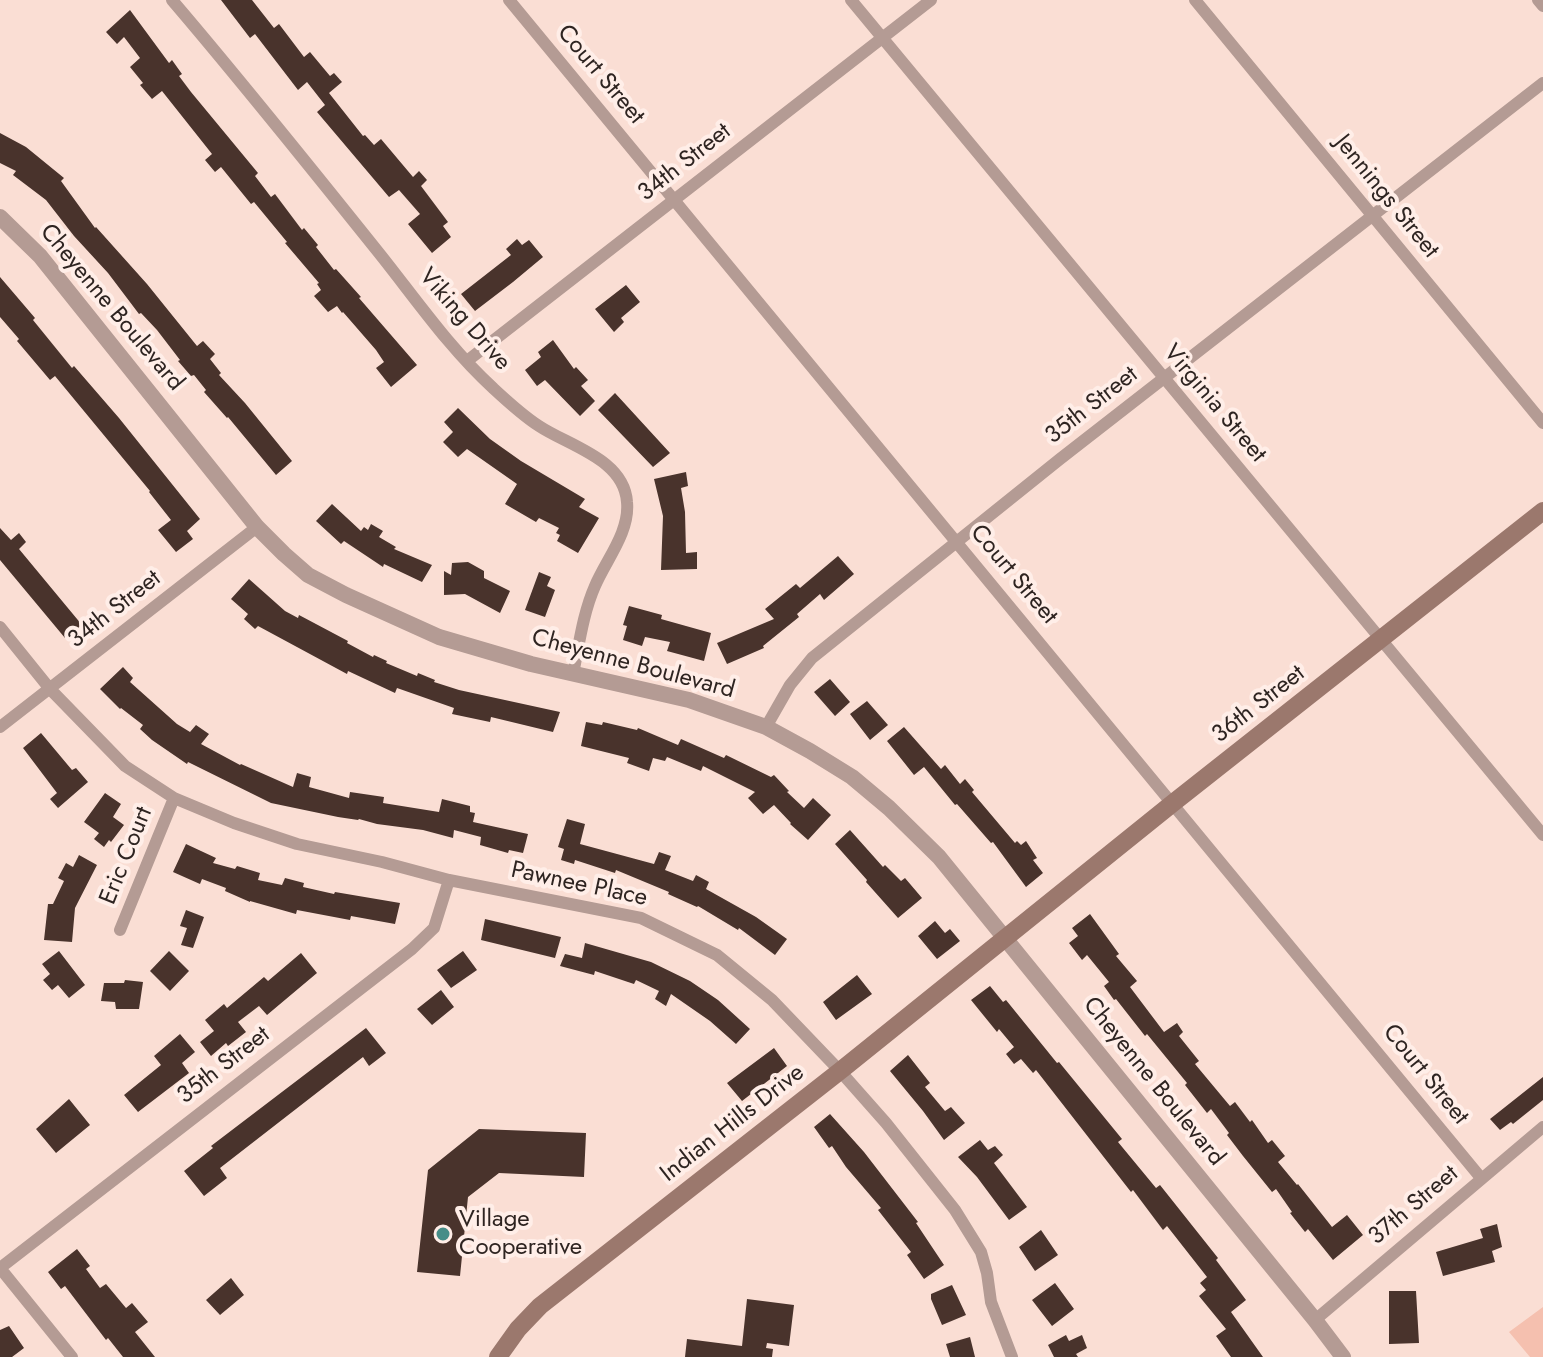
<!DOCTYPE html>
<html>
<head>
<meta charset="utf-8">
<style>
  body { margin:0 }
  canvas { display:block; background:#faded4 }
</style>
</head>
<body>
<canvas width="1543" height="1357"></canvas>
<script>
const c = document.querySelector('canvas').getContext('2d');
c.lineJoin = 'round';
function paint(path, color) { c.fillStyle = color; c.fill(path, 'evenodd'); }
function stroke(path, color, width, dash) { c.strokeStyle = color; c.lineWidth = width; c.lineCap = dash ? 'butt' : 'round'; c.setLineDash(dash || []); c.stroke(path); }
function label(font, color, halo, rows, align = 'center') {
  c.font = font + ' Jost,sans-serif'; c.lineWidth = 8; c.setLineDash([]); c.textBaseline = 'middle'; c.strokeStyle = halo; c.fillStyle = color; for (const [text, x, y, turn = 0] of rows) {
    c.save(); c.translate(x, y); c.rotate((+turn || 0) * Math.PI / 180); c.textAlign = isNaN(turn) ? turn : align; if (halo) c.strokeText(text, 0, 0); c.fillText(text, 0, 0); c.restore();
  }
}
const green = new Path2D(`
  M1543,1307V1357H1530L1509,1332Z`);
const building = new Path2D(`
  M221,0H252L274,28L279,24L304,57L310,52L330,76L334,73L342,82L329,93L363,136L365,135L374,145L381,139L413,177L419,171L427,180L421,186L448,222L443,226L451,237L432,253L408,224L420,214L399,190L389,197L317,112L325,105L307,82L298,90L255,34L250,38Z
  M130,10L169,63L172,60L182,74L179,76L191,92L258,173L255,176L271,197L275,194L302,230L304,228L318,245L316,247L334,270L336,269L361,297L359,298L417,365L391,387L376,368L384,362L376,350L343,312L342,313L337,306L328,312L314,296L321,290L317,284L319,283L285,243L287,242L254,202L251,204L221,167L215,172L205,160L212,154L162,91L152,99L140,85L143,83L130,67L140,58L124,37L117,44L106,32Z
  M0,133L26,147L64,178L61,181L95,228L96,227L147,284L197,346L203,341L215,354L210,359L221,373L219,375L245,403L292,461L276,475L228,417L227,418L204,392L206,390L194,375L191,376L178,361L180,360L157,330L141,313L139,314L108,273L74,236L46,200L13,175L16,171L0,163Z
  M517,239L522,245L529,240L543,257L513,282L475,311L461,294L511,255L506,249Z
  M0,277L35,318L33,320L72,368L74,366L119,418L200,519L187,531L193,539L176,552L158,530L171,520L149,492L150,491L55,376L50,380L17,341L19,339L0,317Z
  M626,285L640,302L621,318L624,322L614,332L595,309Z
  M553,340L574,369L576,367L588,380L581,386L595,401L580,416L545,380L537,386L525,370L541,357L538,352Z
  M615,393L670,453L653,467L598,410Z
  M458,408L490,439L521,461L585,499L579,507L599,518L578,553L557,541L560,535L556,533L559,528L539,518L536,522L505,504L517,484L467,449L458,457L443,442L453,432L444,422Z
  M686,472L688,486L681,488L685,512L686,553L697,552V569L661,570L663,516L654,479Z
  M332,504L361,531L364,527L368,530L371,524L383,531L379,537L396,547L394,549L432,565L422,582L384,564L383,567L344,541L341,544L316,521Z
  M0,528L11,540L19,533L26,542L19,549L82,625L65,638L0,560Z
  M838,556L854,574L824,600L820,594L797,614L799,617L763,646L764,648L727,664L717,643L774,619L765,609L796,584L800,588Z
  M468,562L484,571V578L510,591L500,613L465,594L444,595V571L451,575L452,563Z
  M539,572L551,577L547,586L555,590L545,617L525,610Z
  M249,579L285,611L298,618L299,615L348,641L347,643L373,657L374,655L387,661L386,663L417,676L418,673L435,680L434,682L459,690L560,712L553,732L491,717L490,722L452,714L454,708L397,688L395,693L348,671L347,674L258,626L255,629L244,619L248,614L231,599Z
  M629,606L662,615L661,619L711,633L704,661L667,651L670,642L645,637L642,646L623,640L627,626L623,625Z
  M123,667L133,678L130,682L177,724L190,732L196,725L209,734L201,744L240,765L241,764L293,787L297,773L311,777L309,787L349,798L350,792L384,797L383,803L439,812L442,799L470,806V812L475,813L473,822L528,834L523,853L509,850L508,853L480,845L481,837L454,830L453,838L423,830L377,824L359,819L358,820L338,817L271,803L188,762L187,764L152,740L140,729L143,725L121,708L120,709L100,689Z
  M830,679L850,702L835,716L814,692Z
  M867,701L888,725L870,740L850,714Z
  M586,722L602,725L603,722L637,730L638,728L678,745L681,739L724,758L726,755L771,777L774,775L789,791L787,792L804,808L813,798L831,815L808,840L790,824L791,823L774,805L763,814L748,798L755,792L703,766L701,771L667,757L665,761L653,758L649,771L627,763L629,758L581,746Z
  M904,727L941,769L945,765L960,784L965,779L974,790L972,792L1015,843L1017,841L1021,845L1026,841L1037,858L1033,860L1043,873L1026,887L993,842L991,843L957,804L955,805L924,767L914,775L887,741Z
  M41,733L72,770L76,768L88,782L58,808L50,799L57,793L23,748Z
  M105,793L121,804L113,817L124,825L111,842L109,840L104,847L94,839L99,833L84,822Z
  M567,819L585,824L580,844L654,864L659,852L671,856L665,870L693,881L696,875L709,882L706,889L756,917L787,939L775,955L739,928L738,930L698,906L697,907L668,894L669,892L616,870L615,873L575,860L574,864L561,860L564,849L558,847Z
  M850,830L883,867L885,865L901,881L905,878L922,898L898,918L866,882L867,880L835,844Z
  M186,844L216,858L213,863L235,869L237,866L260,873L258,880L282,885L285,878L304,883L303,887L334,894L335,892L400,903L395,924L351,916L350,920L297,910L296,914L250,901V902L225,891L226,888L202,879L200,884L173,872Z
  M79,855L97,865L75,908L72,942L44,940L48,904H53L64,881L58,878L66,863L73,867Z
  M186,910L204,917L193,948L181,945L187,928L180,926Z
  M1090,914L1119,954L1116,956L1137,981L1130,987L1164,1032L1177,1023L1183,1032L1179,1036L1199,1061L1195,1064L1230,1106L1235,1102L1250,1122L1252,1120L1268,1143L1272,1140L1285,1156L1278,1162L1297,1185L1298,1184L1332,1227L1347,1215L1363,1235L1333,1260L1308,1229L1305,1232L1290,1213L1292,1212L1276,1189L1272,1192L1243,1156L1227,1135L1229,1133L1211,1109L1207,1113L1185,1085L1187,1083L1147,1034L1145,1036L1116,999L1114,1000L1104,986L1109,982L1087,955L1082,960L1069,943L1078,936L1072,928Z
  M485,919L561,937L555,958L481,940Z
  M935,921L945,933L950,929L960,941L937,959L918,936Z
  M585,943L651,962L690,981L718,1000L750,1029L736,1044L710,1021L671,994L666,1006L655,999L659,991L636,980L634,984L595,971L594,975L560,966L565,954L582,958Z
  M59,951L85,985L69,998L58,985L52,990L43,980L50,974L42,964Z
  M169,951L189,971L170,991L150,971Z
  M463,951L477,970L451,988L437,970Z
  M301,953L317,973L267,1015L259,1006L238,1022L246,1032L228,1046L226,1043L211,1056L200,1042L214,1031L205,1020L224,1004L227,1008L264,977L268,981Z
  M857,975L872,994L836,1020L823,1002Z
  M125,980L143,982L139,1009H116L115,1002L101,1001L104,983H124Z
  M990,986L1003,1002L1006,1000L1057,1063L1059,1062L1122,1139L1118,1142L1156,1188L1160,1185L1218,1258L1216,1260L1246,1300L1231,1312L1263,1357H1231L1216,1336L1226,1329L1199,1296L1206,1290L1200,1283L1207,1277L1167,1226L1163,1230L1133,1190L1131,1192L1036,1070L1033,1073L1021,1059L1014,1064L1006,1054L1014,1047L999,1029L997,1032L971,1000Z
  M441,990L454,1007L432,1025L417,1009Z
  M366,1028L386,1053L369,1066L363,1057L220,1168L227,1178L204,1196L184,1171L213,1148L211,1146Z
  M180,1034L195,1052L182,1063L189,1073L138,1112L124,1095L161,1065L154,1056Z
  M774,1048L787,1066L742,1101L727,1083Z
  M908,1055L930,1083L925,1087L945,1111L951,1107L965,1123L944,1140L923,1111L890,1071Z
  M1543,1077V1100L1513,1124L1511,1122L1500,1130L1490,1119Z
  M69,1099L90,1125L56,1153L36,1129Z
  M830,1114L864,1152L918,1222L916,1223L944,1265L924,1279L907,1255L911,1252L878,1210L881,1208L846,1167L832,1146L829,1148L814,1127Z
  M479,1129L586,1133L584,1177L499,1173L468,1197L460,1276L417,1272L428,1170Z
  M980,1140L988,1150L995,1146L1003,1155L994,1163L1027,1207L1009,1220L977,1177L958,1157Z
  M1497,1224L1502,1247L1492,1251L1495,1262L1443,1276L1436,1252L1483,1238L1480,1229Z
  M1041,1230L1058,1255L1035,1271L1019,1247Z
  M77,1249L90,1266L86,1269L100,1288L106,1284L126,1308L132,1303L148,1322L135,1332L155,1357H123L108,1338L106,1340L65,1286L61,1289L48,1272Z
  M231,1278L244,1295L220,1315L206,1300Z
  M1055,1283L1074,1309L1052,1326L1032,1300Z
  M952,1285L966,1315L942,1325L931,1299V1294Z
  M1389,1291H1416L1419,1343L1389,1344Z
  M747,1299L794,1305L789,1346L767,1343L766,1348L773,1349L772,1357H685L687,1339L742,1346Z
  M9,1326L24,1348L12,1357H0V1330Z
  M1066,1335L1069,1341L1082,1335L1087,1348L1076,1354L1078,1357H1054L1048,1345Z
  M970,1337L975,1357H950L946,1344Z`);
const minor = new Path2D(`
  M172,0C243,83 311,168 379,253C415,298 450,349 493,388C507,401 522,415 539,426C569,446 624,459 627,502C630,532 606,560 595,586C583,613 579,645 573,674
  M509,0L1481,1178
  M851,0L1543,835
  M1195,0L1543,423
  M1538,0L1543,6
  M467,361L931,0
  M0,627L50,689L125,766L174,798L234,823L297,844L382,862L449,880L641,918L717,955L772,1000L840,1071L886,1123L955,1210L981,1252L987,1273L991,1302L1012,1357
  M0,727L257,527
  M766,727L790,685L812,658L1060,459L1543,83
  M120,930L174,798
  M1315,1320L1543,1127
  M72,1357L0,1268L412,949L434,928L449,880`);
const tertiary = new Path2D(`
  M0,217L40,256L257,527L284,554L308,575L346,595L439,637L531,664L689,700L766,727L810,751L852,777L889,808L939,857L1315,1320L1343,1357`);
const secondary = new Path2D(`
  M498,1357L518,1329L540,1306L840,1071L1173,803L1543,511`);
const markers = [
  [443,1234,8,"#468d88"]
];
const streetNames = [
  ["Court Street",600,75,50],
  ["34th Street",685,163,-38],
  ["Jennings Street",1386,197,51],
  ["Cheyenne Boulevard",111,308,50],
  ["Viking Drive",464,320,49],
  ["Virginia Street",1214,404,50],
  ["35th Street",1092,406,-38],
  ["Court Street",1013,575,50],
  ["34th Street",115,610,-38],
  ["Cheyenne Boulevard",633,665,15],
  ["36th Street",1259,705,-38],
  ["Eric Court",127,856,-68],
  ["Pawnee Place",579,885,12],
  ["35th Street",224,1066,-38],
  ["Court Street",1425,1075,51],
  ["Cheyenne Boulevard",1153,1082,51],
  ["Indian Hills Drive",733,1124,-38],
  ["37th Street",1414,1206,-40]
];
const poiNames = [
  ["Village",459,1220],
  ["Cooperative",459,1248]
];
paint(green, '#f5c0af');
paint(building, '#49332c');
stroke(minor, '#b49b94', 12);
stroke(tertiary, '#b49b94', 16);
stroke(secondary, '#9b786d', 18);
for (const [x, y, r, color] of markers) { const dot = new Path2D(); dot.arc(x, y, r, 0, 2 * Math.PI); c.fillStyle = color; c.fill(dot); stroke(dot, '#ffeee8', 3); }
label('24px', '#2e2421', '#ffeee8', streetNames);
label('24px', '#2e2421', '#ffeee8', poiNames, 'left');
</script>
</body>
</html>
